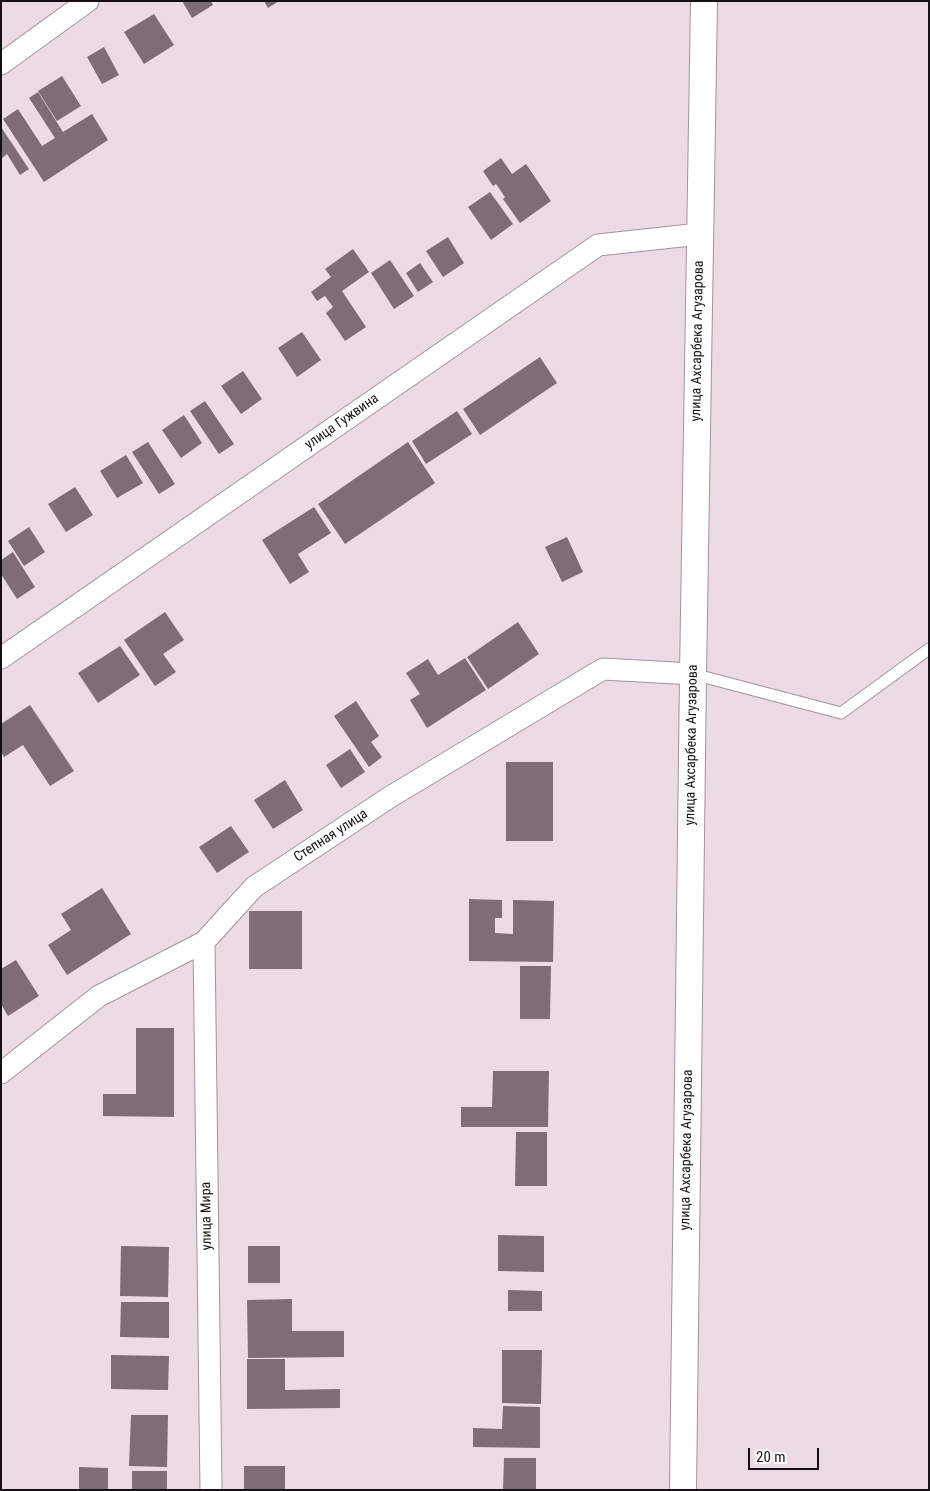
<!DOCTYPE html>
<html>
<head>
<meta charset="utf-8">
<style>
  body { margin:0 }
  #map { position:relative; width:930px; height:1491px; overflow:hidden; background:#ecdbe5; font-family:"Roboto Condensed",sans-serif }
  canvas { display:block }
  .frame { position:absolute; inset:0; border:2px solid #161014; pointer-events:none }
  .scale { position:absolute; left:748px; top:1448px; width:71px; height:22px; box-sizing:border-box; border:2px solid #161014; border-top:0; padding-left:6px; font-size:15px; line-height:18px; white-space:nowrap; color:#161014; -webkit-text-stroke:4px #fff; paint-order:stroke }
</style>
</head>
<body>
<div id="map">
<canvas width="930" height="1491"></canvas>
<div class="frame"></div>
<div class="scale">20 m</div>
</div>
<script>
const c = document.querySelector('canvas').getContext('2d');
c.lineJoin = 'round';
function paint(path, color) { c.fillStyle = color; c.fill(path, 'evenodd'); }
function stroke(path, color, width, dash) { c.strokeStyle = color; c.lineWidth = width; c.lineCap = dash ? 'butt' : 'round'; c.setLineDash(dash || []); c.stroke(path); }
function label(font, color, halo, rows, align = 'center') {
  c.font = font + ' "Roboto Condensed",sans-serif'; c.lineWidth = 4; c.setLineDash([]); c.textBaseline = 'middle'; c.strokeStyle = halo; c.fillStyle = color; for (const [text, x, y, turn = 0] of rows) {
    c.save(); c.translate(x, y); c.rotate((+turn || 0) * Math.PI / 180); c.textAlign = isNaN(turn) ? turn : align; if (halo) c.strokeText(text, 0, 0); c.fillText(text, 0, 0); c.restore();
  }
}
const building = new Path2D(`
  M182,1H211L213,5L192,18Z
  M264,1H279L268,8Z
  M154,14L174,45L144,64L124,32Z
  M104,47L119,75L102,84L87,57Z
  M62,76L81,106L57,121L38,91Z
  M38,92L63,132L92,114L108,140L44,182L3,119L18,109L42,146L55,138L29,98Z
  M1,127L29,169L20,175L7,154L1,159Z
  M501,158L512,174L526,164L551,201L520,223L503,199L505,197L496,184L493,186L483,171Z
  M490,192L513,224L491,240L468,207Z
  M448,237L464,263L443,277L426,251Z
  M353,249L369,272L342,291L366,327L345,341L326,313L333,307L325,296L317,301L311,292L331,277L325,269Z
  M390,260L414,296L394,309L371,273Z
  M420,263L433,282L418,292L406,273Z
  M302,332L321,360L297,377L278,348Z
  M540,357L557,383L480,435L463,409Z
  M243,371L262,399L241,414L221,386Z
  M205,401L234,444L219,454L190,411Z
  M457,411L472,434L426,464L412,441Z
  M184,415L202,443L181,458L162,430Z
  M148,442L175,484L159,494L132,452Z
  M408,442L435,483L345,544L318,504Z
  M126,455L143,483L117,498L100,471Z
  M75,487L93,515L66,532L48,504Z
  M314,507L331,533L298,554L309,572L290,584L262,540Z
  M29,527L45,552L24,566L8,541Z
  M567,537L583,572L562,582L545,547Z
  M13,552L35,587L17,599L1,574V560Z
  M165,612L184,640L163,654L176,672L155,686L124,640Z
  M518,622L539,654L488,689L467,657Z
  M120,646L140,675L98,703L78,673Z
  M465,658L486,690L427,728L410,700L420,694L406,673L428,659L438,675Z
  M356,701L379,736L371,742L382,757L369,767L334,716Z
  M30,705L74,771L50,786L23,745L4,757L1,752V724Z
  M350,749L365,772L341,788L326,765Z
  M506,762H553V841H506Z
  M285,780L303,810L273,829L254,800Z
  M231,826L249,852L217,873L199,847Z
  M102,888L131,934L67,975L48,945L71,930L61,914Z
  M469,899L502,900V918H495V933L513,934V900L554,901L553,962L469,961Z
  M249,911H302V969H249Z
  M16,960L39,996L8,1016L1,1004V969Z
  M520,966H551L550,1019H520Z
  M136,1028H174V1117L103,1116V1094H136Z
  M493,1071H549L548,1127H461V1107H492Z
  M516,1132H547V1186H515Z
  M498,1235L544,1236V1272L498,1271Z
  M121,1246L169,1247L168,1297L120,1296Z
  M248,1246H280V1283H248Z
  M508,1290L542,1291V1311H508Z
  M292,1299V1331H344V1357L248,1358L247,1300Z
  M121,1302H169V1338L120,1337Z
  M502,1350H542L541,1404L502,1403Z
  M111,1355L169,1356L168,1390L111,1389Z
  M247,1359H285V1390L340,1389V1408L247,1409Z
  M503,1406L540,1407V1448L473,1447V1428L502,1429Z
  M131,1415H168L167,1467L129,1466Z
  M504,1458H536V1490H503Z
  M244,1466H285V1490H244Z
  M79,1467L108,1468V1490H79Z
  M132,1471H167V1490H132Z`);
const service = new Path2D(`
  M693,674L841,713L929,649`);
const minor = new Path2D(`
  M1,64L88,1
  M1,658L598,245L700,234
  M204,942L211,1490
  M1,1073L99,996L204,942L254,887L390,797L603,669L693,674`);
const tertiary = new Path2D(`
  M683,1490L693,674L704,1`);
const streetNames = [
  ["улица Ахсарбека Агузарова",698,341,-89],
  ["улица Гужвина",342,422,-35],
  ["улица Ахсарбека Агузарова",692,745,-89],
  ["Степная улица",331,836,-33],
  ["улица Ахсарбека Агузарова",687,1150,-89],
  ["улица Мира",207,1216,-91]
];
paint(building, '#7c6d76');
stroke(service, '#a3939c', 13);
stroke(minor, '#a3939c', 23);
stroke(tertiary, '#a3939c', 28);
stroke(service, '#fff', 11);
stroke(minor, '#fff', 21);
stroke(tertiary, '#fff', 26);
label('14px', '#161014', '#fff', streetNames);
</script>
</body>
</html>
